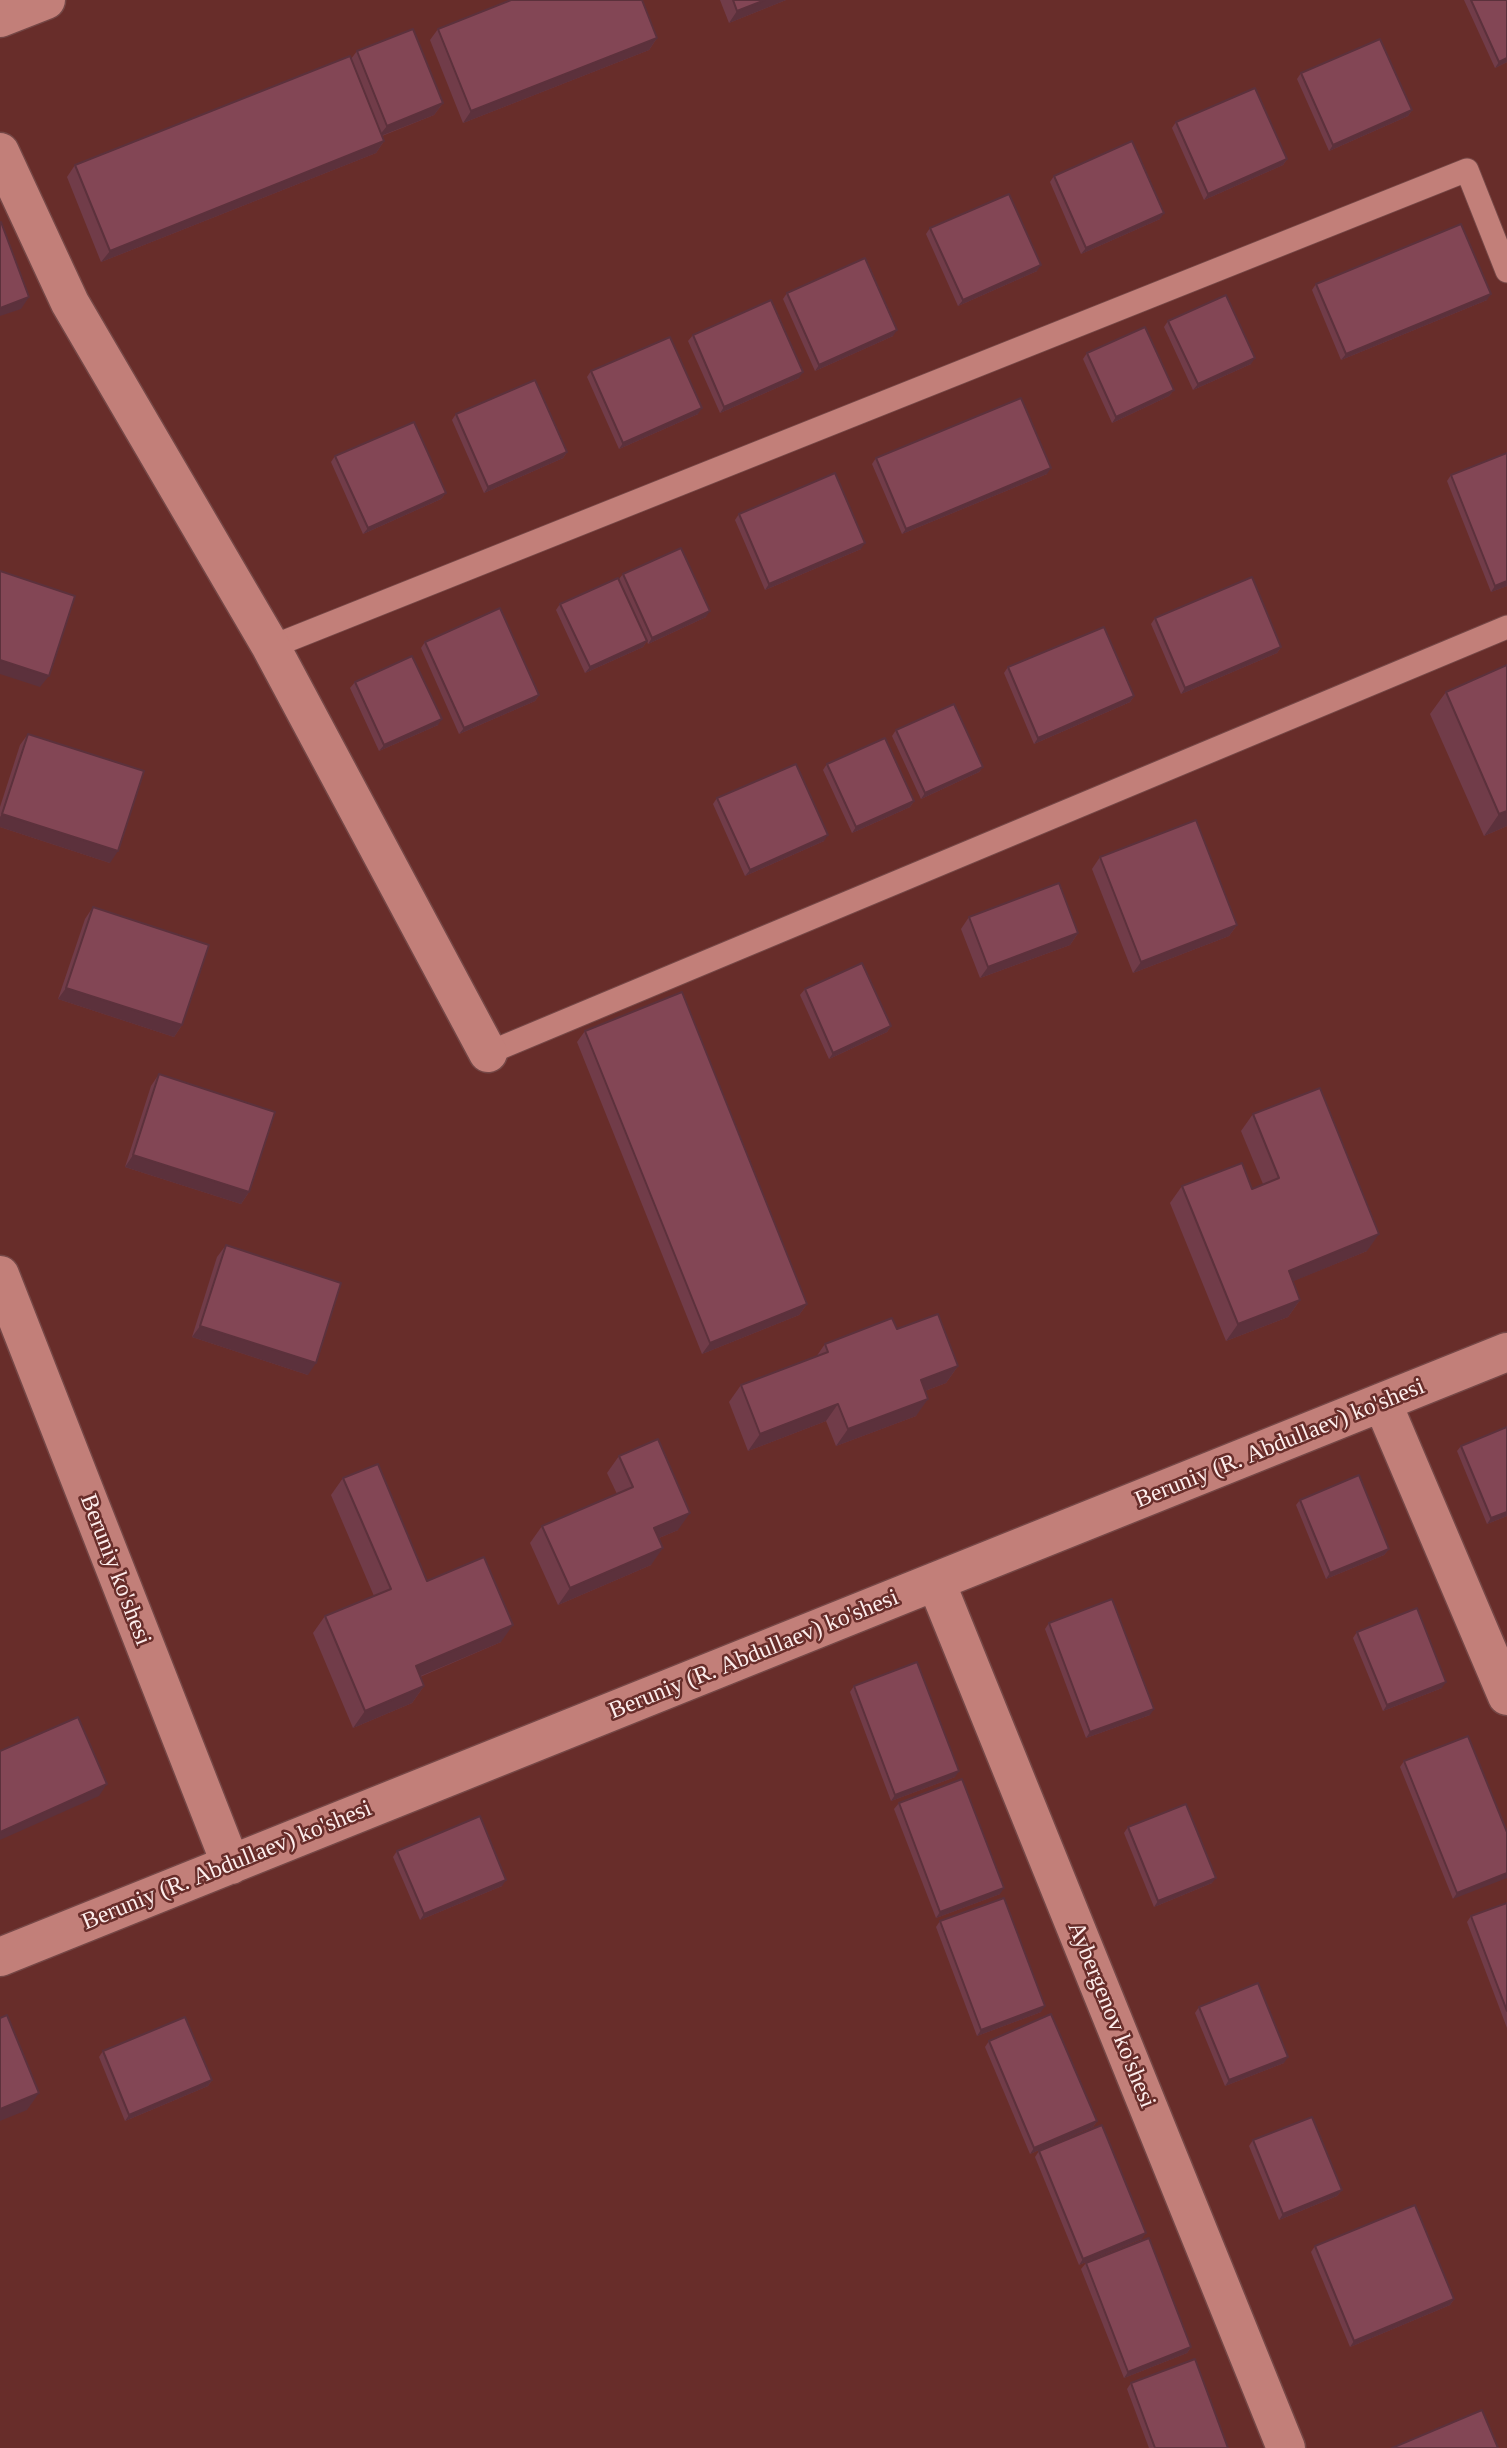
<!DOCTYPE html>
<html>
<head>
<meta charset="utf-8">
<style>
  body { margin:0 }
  canvas { display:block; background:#682d2a }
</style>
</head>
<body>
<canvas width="1507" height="2448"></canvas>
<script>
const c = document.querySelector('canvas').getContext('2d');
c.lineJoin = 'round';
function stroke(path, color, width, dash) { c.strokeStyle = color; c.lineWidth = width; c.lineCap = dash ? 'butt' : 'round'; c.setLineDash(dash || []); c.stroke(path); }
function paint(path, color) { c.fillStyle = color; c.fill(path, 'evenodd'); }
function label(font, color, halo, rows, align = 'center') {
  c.font = font + ' Georgia,serif'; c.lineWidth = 5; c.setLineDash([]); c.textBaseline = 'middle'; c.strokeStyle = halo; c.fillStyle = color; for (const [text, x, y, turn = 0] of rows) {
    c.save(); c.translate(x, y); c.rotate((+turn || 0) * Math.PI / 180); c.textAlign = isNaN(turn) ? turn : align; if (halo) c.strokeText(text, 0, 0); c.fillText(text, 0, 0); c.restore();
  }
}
const service = new Path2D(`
  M271,647L1467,170L1507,271
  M488,1053L1507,627`);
const minor = new Path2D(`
  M0,152L70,303L271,647L488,1053
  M0,1275L231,1865
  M1382,1402L1507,1696
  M936,1582L1286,2448
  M0,1957L1507,1352`);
const tertiary = new Path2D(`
  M0,18L46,0`);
const wall = new Path2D(`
  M720,0H786L729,23Z
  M1464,0H1507V62L1495,68Z
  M438,29L657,38L649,50L463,123L430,40Z
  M357,51L443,103L434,115L382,136L384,141L376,153L101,262L67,177L75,165L351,59Z
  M1301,73L1412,110L1408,116L1329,151L1297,79Z
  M1176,122L1287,159L1283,165L1204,200L1172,128Z
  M1054,176L1160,219L1081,254L1050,182Z
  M930,228L1037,271L958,306L926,234Z
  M1316,284L1487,300L1341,360L1312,290Z
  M787,293L893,336L815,371L783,299Z
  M1168,321L1251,364L1193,390L1164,327Z
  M693,335L799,378L720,413L688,341Z
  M1087,353L1174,390L1169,396L1112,423L1083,359Z
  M591,371L698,414L619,449L587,377Z
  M456,414L567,452L563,458L484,493L452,420Z
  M1507,453V586L1491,592L1447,481L1451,475Z
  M335,456L446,493L441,499L363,534L331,462Z
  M876,458L1047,474L902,534L872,464Z
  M739,514L861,549L765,590L735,520Z
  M623,574L706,617L648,644L647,641L643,647L585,673L556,610L560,604L619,579Z
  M1155,618L1281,647L1277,653L1181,694L1151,624Z
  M425,642L539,695L535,701L459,734L421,648Z
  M1008,667L1134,696L1130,702L1034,744L1004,673Z
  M355,682L438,725L379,751L350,688Z
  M1446,692L1507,826L1484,836L1430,714Z
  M896,730L983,767L979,772L921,799L892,736Z
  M28,734L110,863L0,827V807L20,745Z
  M827,764L914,801L910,807L852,833L823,770Z
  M717,798L824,841L745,876L713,804Z
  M1100,857L1237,925L1229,936L1133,973L1092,869Z
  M93,907L182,1025L174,1037L58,999L85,919Z
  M969,917L1078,933L1070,945L980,978L961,929Z
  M805,989L891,1026L887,1032L829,1059L800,995Z
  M585,1031L807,1304L799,1315L702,1354L577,1042Z
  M159,1074L249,1192L241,1204L125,1167L151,1086Z
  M1253,1114L1367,1251L1293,1281L1300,1300L1288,1317L1226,1341L1170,1203L1182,1186L1252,1189L1263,1184L1241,1131Z
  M226,1245L308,1375L192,1337L217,1257Z
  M825,1344L958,1366L946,1383L925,1391L916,1416L836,1446L826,1421L748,1451L729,1402L741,1385L816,1357Z
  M1507,1427V1516L1487,1524L1457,1451L1461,1446Z
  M619,1456L678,1530L659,1538L651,1565L558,1605L530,1543L542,1526L617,1494L607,1473Z
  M343,1478L427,1581L501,1642L420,1677L424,1686L412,1703L353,1728L313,1633L325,1616L374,1596L331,1495Z
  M1300,1500L1389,1549L1384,1555L1326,1579L1296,1505Z
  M1049,1623L1150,1715L1086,1738L1045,1629Z
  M1357,1632L1442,1688L1383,1711L1353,1638Z
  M854,1686L955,1777L891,1801L850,1692Z
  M1404,1761L1507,1832L1453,1899L1400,1767Z
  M899,1803L1000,1894L936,1918L894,1809Z
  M1128,1827L1212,1883L1154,1907L1124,1833Z
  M397,1851L502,1886L420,1920L393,1857Z
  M1507,1903V2028L1467,1922L1471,1916Z
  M940,1921L1041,2012L977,2036L936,1927Z
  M1199,2007L1284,2063L1225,2086L1195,2013Z
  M989,2041L1097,2121L1093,2127L1030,2154L985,2047Z
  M103,2051L212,2080L208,2086L125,2121L99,2057Z
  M1253,2140L1342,2190L1337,2196L1279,2220L1249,2146Z
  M1039,2151L1142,2239L1079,2265L1035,2157Z
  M1315,2246L1454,2299L1450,2305L1350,2347L1311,2252Z
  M1086,2263L1191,2347L1187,2353L1124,2378L1081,2269Z
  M1131,2383L1228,2448H1149L1127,2389Z`);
const shadedWall = new Path2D(`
  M765,0H786L729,23L737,11Z
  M657,38L649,50L463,123L471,111Z
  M1507,58V62L1495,68L1499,62Z
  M443,103L434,115L378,137L387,126Z
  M1412,110L1408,116L1329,151L1333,145Z
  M384,141L376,153L101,262L110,251Z
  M1287,159L1283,165L1204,200L1208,194Z
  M1164,213L1160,219L1081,254L1086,248Z
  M1041,265L1037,271L958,306L963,300Z
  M1491,294L1487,300L1341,360L1346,354Z
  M29,297L21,309L0,316V308Z
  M897,330L893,336L815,371L819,365Z
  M1255,358L1251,364L1193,390L1198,384Z
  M803,372L799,378L720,413L724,407Z
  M1174,390L1169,396L1112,423L1116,417Z
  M702,408L698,414L619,449L623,443Z
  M567,452L563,458L484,493L488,487Z
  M1051,468L1047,474L902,534L906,529Z
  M446,493L441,499L363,534L368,528Z
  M865,543L861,549L765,590L769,584Z
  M1507,581V586L1491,592L1495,586Z
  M710,611L706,617L648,644L652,638Z
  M647,641L643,647L585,673L590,667Z
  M1281,647L1277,653L1181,694L1185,688Z
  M0,660L49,676L40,687L0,674Z
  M539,695L535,701L459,734L464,728Z
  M1134,696L1130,702L1034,744L1038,738Z
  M442,719L438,725L379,751L384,745Z
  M983,767L979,772L921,799L925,793Z
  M914,801L910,807L852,833L856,827Z
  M1507,811V826L1484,836L1499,814Z
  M2,814L118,851L110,863L0,827V817Z
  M828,835L824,841L745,876L750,870Z
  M1237,925L1229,936L1133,973L1141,962Z
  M1078,933L1070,945L980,978L988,967Z
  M66,988L182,1025L174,1037L58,999Z
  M891,1026L887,1032L829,1059L833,1053Z
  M133,1155L249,1192L241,1204L125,1167Z
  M1379,1234L1367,1251L1277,1288L1289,1271Z
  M1300,1300L1288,1317L1226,1341L1238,1324Z
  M807,1304L799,1315L702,1354L710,1343Z
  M200,1326L316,1363L308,1375L192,1337Z
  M958,1366L946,1383L909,1397L921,1380Z
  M928,1399L916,1416L836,1446L848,1429Z
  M838,1404L826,1421L748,1451L760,1434Z
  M1507,1512V1516L1487,1524L1491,1518Z
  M690,1513L678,1530L642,1545L654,1528Z
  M663,1548L651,1565L558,1605L570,1588Z
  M1389,1549L1384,1555L1326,1579L1330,1573Z
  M513,1625L501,1642L404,1683L416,1666Z
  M1446,1682L1442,1688L1383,1711L1387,1705Z
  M424,1686L412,1703L353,1728L365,1711Z
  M1154,1709L1150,1715L1086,1738L1090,1732Z
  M959,1771L955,1777L891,1801L895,1795Z
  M107,1784L99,1796L0,1840V1832Z
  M1507,1873V1878L1453,1899L1457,1893Z
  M1216,1878L1212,1883L1154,1907L1158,1901Z
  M506,1880L502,1886L420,1920L424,1914Z
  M1004,1888L1000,1894L936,1918L940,1912Z
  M1045,2006L1041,2012L977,2036L981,2030Z
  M1288,2057L1284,2063L1225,2086L1229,2080Z
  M212,2080L208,2086L125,2121L129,2115Z
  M39,2093L27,2110L0,2121V2109Z
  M1097,2121L1093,2127L1030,2154L1034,2148Z
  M1342,2190L1337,2196L1279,2220L1283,2214Z
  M1146,2233L1142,2239L1079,2265L1083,2259Z
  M1454,2299L1450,2305L1350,2347L1354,2341Z
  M1191,2347L1187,2353L1124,2378L1128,2372Z`);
const building = new Path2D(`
  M511,0H642L657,38L471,111L438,29Z
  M733,0H765L737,11Z
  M1471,0H1507V58L1499,62Z
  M413,29L443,103L387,126L357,51Z
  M1380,39L1412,110L1333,145L1301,73Z
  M350,56L384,141L110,251L75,165Z
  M1255,88L1287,159L1208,194L1176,122Z
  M1132,141L1164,213L1086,248L1054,176Z
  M1009,194L1041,265L963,300L930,228Z
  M1,222L29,297L0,308V223Z
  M1461,224L1491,294L1346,354L1316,284Z
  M865,258L897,330L819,365L787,293Z
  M1226,295L1255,358L1198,384L1168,321Z
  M771,300L803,372L724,407L693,335Z
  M1145,327L1174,390L1116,417L1087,353Z
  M670,337L702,408L623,443L591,371Z
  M535,380L567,452L488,487L456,414Z
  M1021,398L1051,468L906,529L876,458Z
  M414,422L446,493L368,528L335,456Z
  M1507,453V581L1495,586L1451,475Z
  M835,473L865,543L769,584L739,514Z
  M681,548L710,611L652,638L623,574Z
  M0,571L75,596L49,676L0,660Z
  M1252,577L1281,647L1185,688L1155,618Z
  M618,578L647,641L590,667L560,604Z
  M500,608L539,695L464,728L425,642Z
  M1104,627L1134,696L1038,738L1008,667Z
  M412,656L442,719L384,745L355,682Z
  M1507,665V811L1499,814L1446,692Z
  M954,704L983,767L925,793L896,730Z
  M28,734L144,771L118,851L2,814Z
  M885,738L914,801L856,827L827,764Z
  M796,764L828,835L750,870L717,798Z
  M1196,820L1237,925L1141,962L1100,857Z
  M1059,883L1078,933L988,967L969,917Z
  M93,907L209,945L182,1025L66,988Z
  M862,963L891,1026L833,1053L805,989Z
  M682,992L807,1304L710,1343L585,1031Z
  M159,1074L275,1112L249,1192L133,1155Z
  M1320,1088L1379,1234L1289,1271L1300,1300L1238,1324L1182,1186L1242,1163L1252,1189L1279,1178L1253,1114Z
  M226,1245L341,1283L316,1363L200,1326Z
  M938,1314L958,1366L921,1380L928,1399L848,1429L838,1404L760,1434L741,1385L828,1352L825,1344L892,1318L897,1329Z
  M1507,1427V1512L1491,1518L1461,1446Z
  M658,1439L690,1513L654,1528L663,1548L570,1588L542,1526L633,1487L619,1456Z
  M378,1464L427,1581L484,1557L513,1625L416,1666L424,1686L365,1711L325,1616L391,1589L343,1478Z
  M1359,1475L1389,1549L1330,1573L1300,1500Z
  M1112,1599L1154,1709L1090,1732L1049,1623Z
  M1417,1608L1446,1682L1387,1705L1357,1632Z
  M917,1662L959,1771L895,1795L854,1686Z
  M78,1717L107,1784L0,1832V1751Z
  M1468,1736L1507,1832V1873L1457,1893L1404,1761Z
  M962,1779L1004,1888L940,1912L899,1803Z
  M1186,1804L1216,1878L1158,1901L1128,1827Z
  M480,1816L506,1880L424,1914L397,1851Z
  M1004,1898L1045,2006L981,2030L940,1921Z
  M1507,1903V2011L1471,1916Z
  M1258,1983L1288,2057L1229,2080L1199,2007Z
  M1051,2014L1097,2121L1034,2148L989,2041Z
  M7,2015L39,2093L0,2109V2018Z
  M185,2017L212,2080L129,2115L103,2051Z
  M1312,2117L1342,2190L1283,2214L1253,2140Z
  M1102,2125L1146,2233L1083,2259L1039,2151Z
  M1415,2205L1454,2299L1354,2341L1315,2246Z
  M1149,2238L1191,2347L1128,2372L1086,2263Z
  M1195,2359L1228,2448H1155L1131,2383Z
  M1482,2410L1498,2448H1392Z`);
const streetNames = [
  ["Beruniy (R. Abdullaev) ko'shesi",1280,1444,-22],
  ["Beruniy ko'shesi",115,1570,69],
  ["Beruniy (R. Abdullaev) ko'shesi",754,1655,-22],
  ["Beruniy (R. Abdullaev) ko'shesi",227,1866,-22],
  ["Aybergenov ko'shesi",1111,2015,68]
];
stroke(service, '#754746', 25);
stroke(minor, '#754746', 41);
stroke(tertiary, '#754746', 41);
stroke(service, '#c27f79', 23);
stroke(minor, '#c27f79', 38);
stroke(tertiary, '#c27f79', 38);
paint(wall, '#713c49');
paint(shadedWall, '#5c313c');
paint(building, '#834655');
stroke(building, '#5c313c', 2);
label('24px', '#fdedec', '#682d2a', streetNames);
</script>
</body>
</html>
